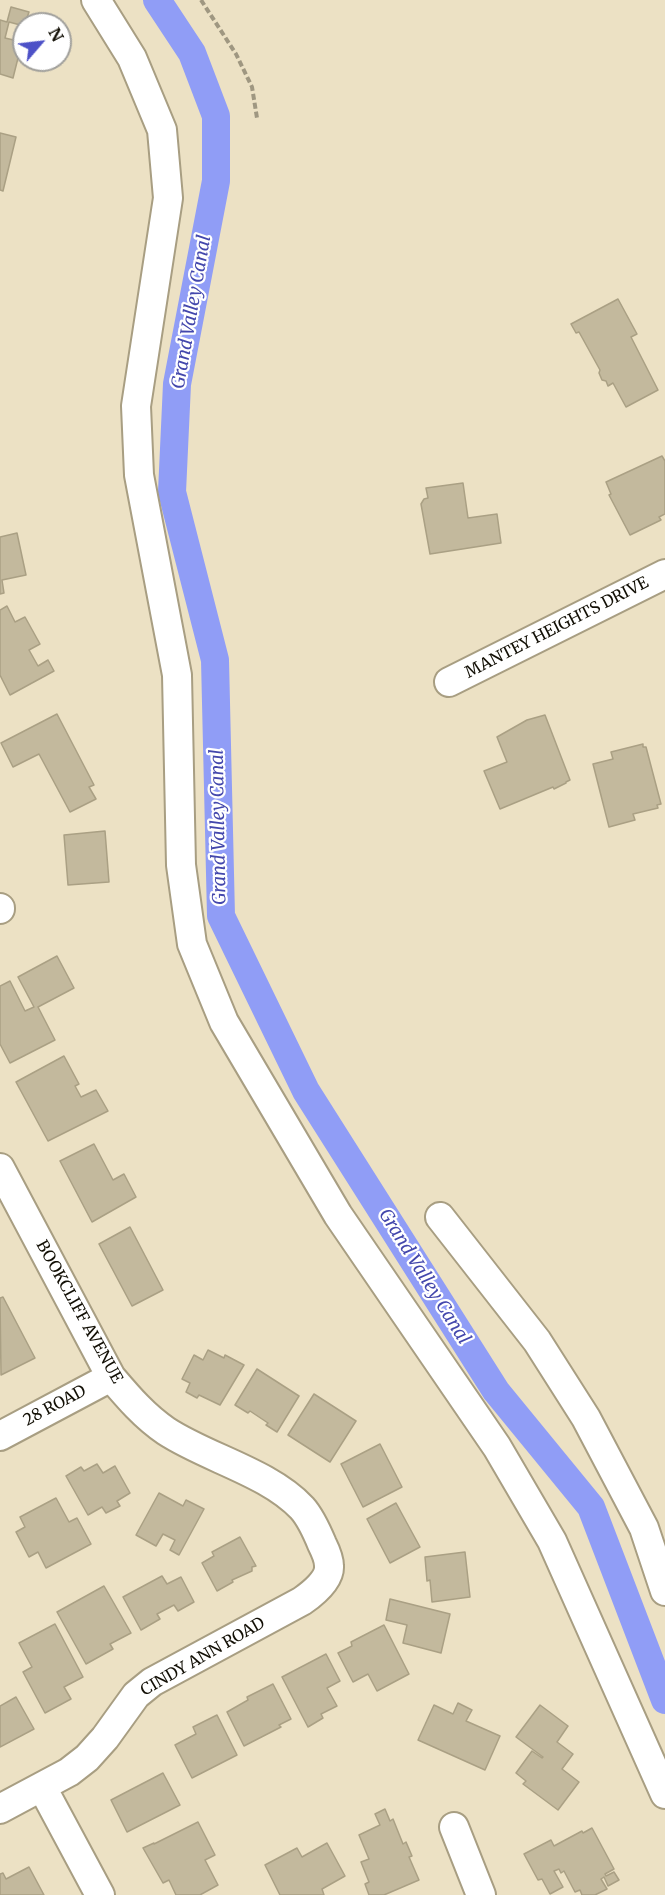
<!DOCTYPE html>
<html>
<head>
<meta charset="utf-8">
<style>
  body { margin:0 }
  #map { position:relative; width:665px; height:1895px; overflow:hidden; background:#ece1c4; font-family:Merriweather,serif }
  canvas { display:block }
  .north { position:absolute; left:12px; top:12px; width:60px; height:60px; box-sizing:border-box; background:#fff; border:2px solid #a09f9b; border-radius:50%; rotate:62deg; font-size:16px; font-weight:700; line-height:24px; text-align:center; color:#120f05 }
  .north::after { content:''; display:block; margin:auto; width:21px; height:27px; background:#4d51c7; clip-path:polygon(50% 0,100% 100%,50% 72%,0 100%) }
</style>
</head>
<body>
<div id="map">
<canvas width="665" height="1895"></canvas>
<div class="north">N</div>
</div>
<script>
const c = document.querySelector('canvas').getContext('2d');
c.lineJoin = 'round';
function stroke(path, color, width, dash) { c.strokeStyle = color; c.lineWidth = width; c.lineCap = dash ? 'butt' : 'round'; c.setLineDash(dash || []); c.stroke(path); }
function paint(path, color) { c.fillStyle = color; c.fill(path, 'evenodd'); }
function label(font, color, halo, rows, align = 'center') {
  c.font = font + ' Merriweather,serif'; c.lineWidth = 4.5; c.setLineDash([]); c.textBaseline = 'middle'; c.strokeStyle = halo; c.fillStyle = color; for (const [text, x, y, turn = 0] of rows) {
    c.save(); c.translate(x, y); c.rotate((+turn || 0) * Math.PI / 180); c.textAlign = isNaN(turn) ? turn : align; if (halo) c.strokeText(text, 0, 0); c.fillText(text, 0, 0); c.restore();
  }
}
const canal = new Path2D(`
  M157,0L192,53L216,116V181L177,384L172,492L215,660L221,916L306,1091L496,1391L591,1507L665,1700`);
const building = new Path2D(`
  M11,7L29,12L24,26L9,22L5,38L22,42L13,78L0,74V20L7,22Z
  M0,133L16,137L3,191L0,190Z
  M618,299L637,334L631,337L658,390L626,407L613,383L608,386L606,381L602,380L599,373L600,370L579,332L576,333L571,324Z
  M662,456L665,461V514L659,517L661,520L630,535L609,495L611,494L606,482Z
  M463,483L468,518L497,514L501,543L430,554L421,504L424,499L428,498L426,488Z
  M17,533L26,575L2,580L4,593L0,594V537Z
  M7,606L15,622L25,617L40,644L29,650L38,666L48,660L54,671L10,695L0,675V610Z
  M57,714L94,785L89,787L96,799L70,812L39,754L13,767L1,743Z
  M545,715L570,780L566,782V783L554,789L553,787L500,809L484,771L507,762L497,737L527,720Z
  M643,744V747H646L661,804L657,805L658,808L633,814L635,820L609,827L593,764L613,759L611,752Z
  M105,831L109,882L68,885L64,835Z
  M57,956L74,988L38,1007L55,1040L10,1063L0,1044V986L10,981L25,1011L34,1007L18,977Z
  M64,1056L79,1084L75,1086L81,1097L96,1090L108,1111L48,1141L16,1082Z
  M94,1144L113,1180L124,1174L136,1197L92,1222L60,1161Z
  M130,1227L163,1290L132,1306L99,1244Z
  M3,1297L35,1358L1,1375L0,1298Z
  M208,1350L224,1358L225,1355L244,1365L220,1405L199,1395L197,1398L186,1392L190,1383L182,1379L194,1355L203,1360Z
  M257,1369L299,1396L277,1432L266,1425L268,1423L250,1411L248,1413L235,1405Z
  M314,1394L356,1421L330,1462L288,1435Z
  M380,1444L402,1487L363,1507L341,1464Z
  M97,1464L103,1473L115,1466L130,1493L117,1501L120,1506L106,1513L102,1507L88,1515L66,1476L81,1467L84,1471Z
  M159,1493L183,1506L186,1500L204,1509L179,1555L170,1550L175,1540L163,1534L156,1546L136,1535Z
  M56,1498L69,1522L77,1518L91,1544L46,1568L38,1552L29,1557L16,1532L25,1527L20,1517Z
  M396,1503L420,1547L390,1563L367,1519Z
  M240,1537L256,1566L252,1567V1571L232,1580L233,1582L217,1591L202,1563L214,1556L212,1552Z
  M465,1552L470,1597L432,1602L430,1580L427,1581L425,1557Z
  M162,1576L167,1584L181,1577L194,1602L178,1611L174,1605L157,1614L160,1619L141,1630L123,1597Z
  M104,1586L131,1633L110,1644L113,1649L86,1664L57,1612Z
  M390,1599L450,1614L441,1653L403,1643L407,1625L386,1620Z
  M55,1624L83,1677L64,1687L71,1699L45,1713L23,1672L32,1667L19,1643Z
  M384,1625L409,1674L377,1691L368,1674L353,1682L338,1653L352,1646L351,1642Z
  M326,1654L340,1681L327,1688L337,1706L321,1714L323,1718L308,1727L282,1677Z
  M273,1684L291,1719L279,1725L281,1727L244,1746L227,1712L248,1700L247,1697Z
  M16,1697L34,1729L0,1747V1706Z
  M458,1703L472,1710L466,1721L500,1736L485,1770L418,1740L434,1705L453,1714Z
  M540,1705L568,1726L557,1742L573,1754L562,1769L579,1782L558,1810L523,1784L526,1781L516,1773L532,1751L542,1758L543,1757L516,1737Z
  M217,1715L237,1755L192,1778L175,1745L196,1734L193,1727Z
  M163,1773L180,1805L127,1832L111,1800Z
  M385,1809L390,1821L393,1819L403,1844L406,1842L412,1856L409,1857L419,1880L384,1895H369L365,1884L369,1882L361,1862L369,1859L359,1835L380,1825L375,1814Z
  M198,1822L215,1855L205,1860L218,1885L200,1895H176L169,1880L163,1883L143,1848L154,1843V1844Z
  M592,1828L614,1869L605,1874L606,1876L614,1872L619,1880L608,1886L604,1877L601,1879L607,1889L595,1895H582L580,1890L575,1892L564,1871L561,1873L559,1869L554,1871L563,1887L550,1894L542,1879L538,1880L524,1854L551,1840L554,1846L582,1831L583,1833Z
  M327,1843L345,1876L322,1889L324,1895H280L265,1865L297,1848L302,1857Z
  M29,1867L44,1895H0V1874L3,1873L6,1879Z`);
const path = new Path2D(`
  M201,0L236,54L252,87L257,118`);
const minor = new Path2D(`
  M96,0L132,58L162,130L168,198L136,406L139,475L177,675L181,865L192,944L224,1022L338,1215L497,1447L552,1541L665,1794
  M449,682L665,574
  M0,908V909
  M0,1168L111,1377C128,1397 144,1416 166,1431C207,1458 268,1472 302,1508C311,1518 317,1532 322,1544C325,1550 329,1559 329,1566C330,1580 312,1594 302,1601L152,1682L136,1695L105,1738L87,1758L69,1772L0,1809
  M440,1217L537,1341L586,1418L644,1528L665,1591
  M0,1436L111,1377
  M42,1787L100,1895
  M454,1827L481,1895`);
const streetNames = [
  ["MANTEY HEIGHTS DRIVE",557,628,-27],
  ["BOOKCLIFF AVENUE",79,1312,61],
  ["28 ROAD",55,1406,-28],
  ["CINDY ANN ROAD",203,1657,-30]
];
const waterNames = [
  ["Grand Valley Canal",192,312,-80],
  ["Grand Valley Canal",219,827,-91],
  ["Grand Valley Canal",424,1277,58]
];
stroke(canal, '#909df6', 28);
paint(building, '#c3b99d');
stroke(building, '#aaa084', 1.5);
stroke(minor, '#a89e82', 32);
stroke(path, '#9f9781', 4, [6, 3]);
stroke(minor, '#fff', 28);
label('16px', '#120f05', '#fff', streetNames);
label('italic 18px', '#4347ac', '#fff', waterNames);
</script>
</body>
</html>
